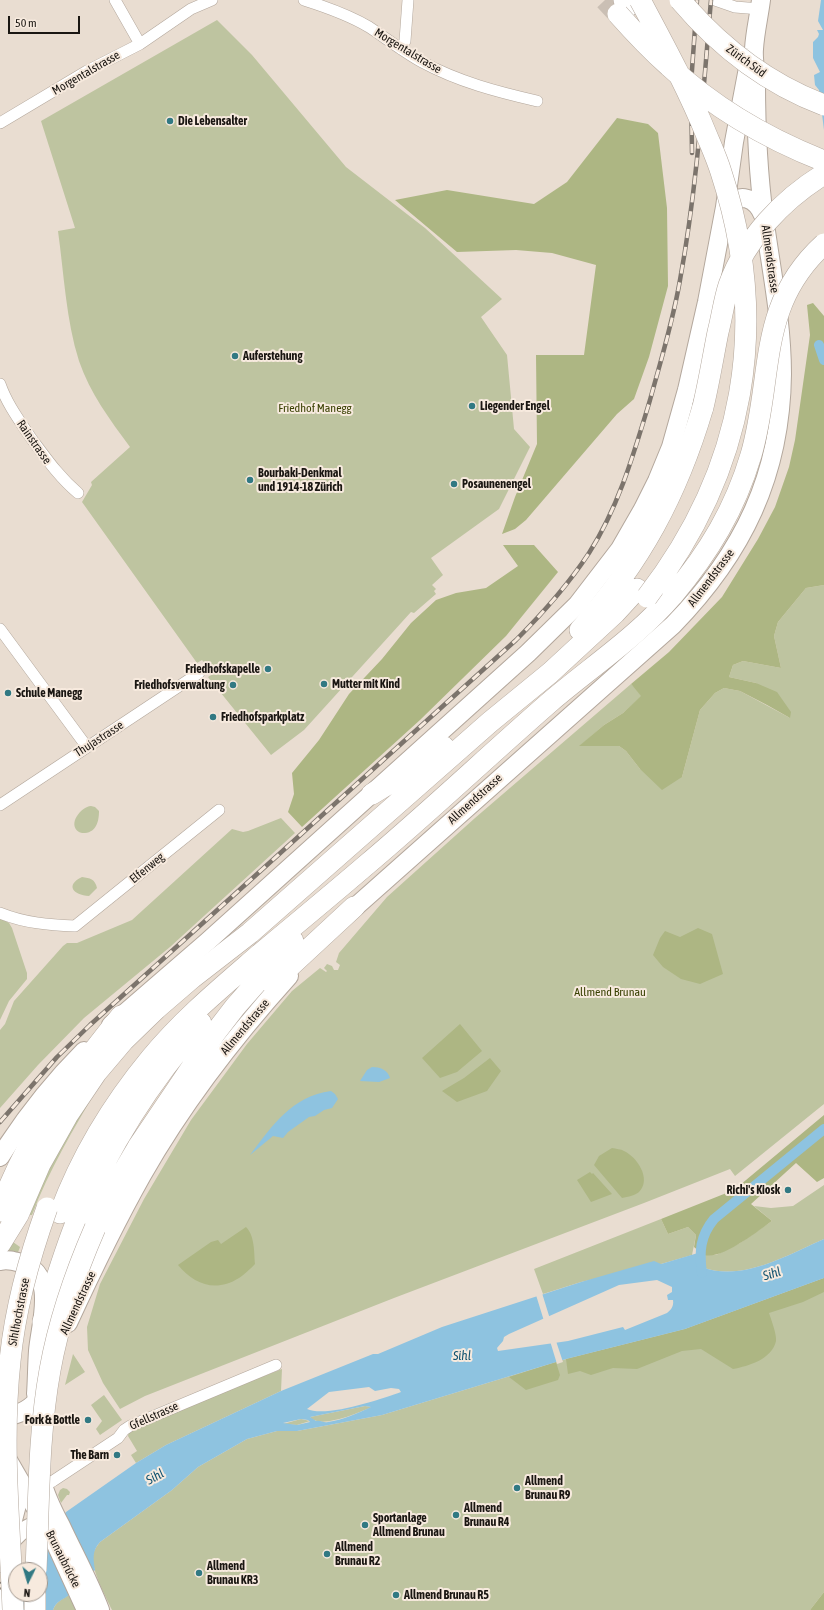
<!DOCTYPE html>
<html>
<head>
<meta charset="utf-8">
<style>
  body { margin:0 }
  #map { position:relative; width:824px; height:1610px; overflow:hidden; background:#e9ddd1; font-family:"Asap Condensed",sans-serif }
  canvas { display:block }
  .north { position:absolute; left:8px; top:1562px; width:40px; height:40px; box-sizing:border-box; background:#f7eade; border:1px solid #9f958c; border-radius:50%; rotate:185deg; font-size:11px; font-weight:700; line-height:16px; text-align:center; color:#1a1612 }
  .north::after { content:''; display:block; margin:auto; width:14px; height:18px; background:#317983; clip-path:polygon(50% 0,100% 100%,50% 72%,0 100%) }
  .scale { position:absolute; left:8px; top:16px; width:72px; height:18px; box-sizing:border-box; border:2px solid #1a1612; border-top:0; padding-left:5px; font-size:12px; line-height:14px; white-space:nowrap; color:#1a1612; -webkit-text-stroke:3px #f7eade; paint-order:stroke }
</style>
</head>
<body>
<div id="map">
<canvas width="824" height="1610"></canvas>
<div class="north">N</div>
<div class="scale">50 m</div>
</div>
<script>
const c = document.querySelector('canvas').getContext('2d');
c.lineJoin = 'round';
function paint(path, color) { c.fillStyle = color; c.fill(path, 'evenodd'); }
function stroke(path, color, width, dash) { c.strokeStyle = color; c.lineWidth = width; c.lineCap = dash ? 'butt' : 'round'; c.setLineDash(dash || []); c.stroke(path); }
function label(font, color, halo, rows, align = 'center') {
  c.font = font + ' "Asap Condensed",sans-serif'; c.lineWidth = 4; c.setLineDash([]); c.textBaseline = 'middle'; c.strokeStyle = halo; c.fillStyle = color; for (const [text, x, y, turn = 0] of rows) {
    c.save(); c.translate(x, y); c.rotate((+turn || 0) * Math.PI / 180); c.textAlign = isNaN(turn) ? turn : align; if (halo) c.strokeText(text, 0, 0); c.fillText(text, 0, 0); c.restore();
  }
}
const green = new Path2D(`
  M217,20L252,55L346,167L425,228L502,299L481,317L507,355L514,429L530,447L499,509L431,558L443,575L432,585L436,589L434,591L436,594L414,613L411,612L304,730L271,755L208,677L213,674L202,660L197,663L82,502L92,485L91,482L130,447C110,420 90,393 79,361C66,320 64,274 58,231L75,228L41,121Z
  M824,585V1104L735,1176L730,1169L644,1203L394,1298L145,1396L120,1409L103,1383L88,1350L87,1327L100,1284L144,1199L191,1120L247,1044L292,991L320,968L326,972L327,971L324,968L327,964L332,966L334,970H338L340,965L336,962L339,953L387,897L475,818L631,684L642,696L623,713L604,725L580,746H619L626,751L640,769L682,777L700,710L715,693L724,688L740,691L790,718L756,683L729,677L733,665L743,661L781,668L774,636L778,622L806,588Z
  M91,806L95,807L99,811C99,820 97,832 85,833C84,833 80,833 79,832C67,824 81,807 91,806Z
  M281,818L295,833L170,947L84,1018L38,1065L0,1108V1030L5,1024L14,1001L63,946L67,943H77L132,920L232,829L243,832L248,831Z
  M82,877C90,878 95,879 97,888L89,896C73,895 65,885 82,877Z
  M0,918L9,923L12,928L27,973V979L9,1001L0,1020Z
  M97,1089C73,1130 49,1170 32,1215H27L13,1242L20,1247L17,1255L0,1252L58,1141Z
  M824,1185V1239C788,1255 744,1281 704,1268L702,1263V1255H716L740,1243L772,1221L754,1206L771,1208L793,1206Z
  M661,1219L668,1234L688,1227L696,1235L692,1255L661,1264L581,1282L543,1294L534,1269Z
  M824,1278V1592L810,1610H112C106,1597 91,1570 93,1556C93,1551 97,1546 100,1542L172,1490L198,1467L247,1439L277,1431H297L382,1415L566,1359L685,1329Z
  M73,1354L85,1372L65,1385Z
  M282,1369L281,1391L166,1445L136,1463L131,1455L137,1451L128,1436L129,1431L182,1408Z
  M104,1395L122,1420L100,1435L96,1429L102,1421L91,1405Z
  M365,1406L372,1407C360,1412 320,1430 310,1417Z
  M301,1419L310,1421L297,1425L283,1424Z
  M63,1488L67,1489L70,1492L69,1495H67L61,1503L58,1495L60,1490Z
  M69,1595L76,1610H53C56,1602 62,1599 69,1595Z`);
const forest = new Path2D(`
  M617,118L648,124L658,133L667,208L668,286L649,357L634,399L617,414L526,520L515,529L502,534L515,497L537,444L536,355H584L596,265L552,253L516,250L457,252L395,200L447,190L534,204L567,182Z
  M813,303L824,316V585L806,588L778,622L774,636L781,668L743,661L733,665L729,677L756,683L777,692L791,712L790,718L767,705L740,691L724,688L715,693L700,710L682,777L662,790L640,769L626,751L619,746H579L604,725L623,713L641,696L631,684L669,652L722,597L758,539L775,507L789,467L795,440L810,335L807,305Z
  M503,545H534L558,572L506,636L420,720L302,827L288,812L294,794L292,773L319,740L349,694L382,659L411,623L436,600L456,593L486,588L518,566Z
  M698,928L712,934L723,974L700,984L681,979L663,967L653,955L660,938L665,931L680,937Z
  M460,1024L482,1051L457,1072L440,1078L422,1058Z
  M490,1058L501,1071L487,1091L457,1102L442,1091L464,1078Z
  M824,1115V1178L817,1182L796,1163L751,1204L772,1221C758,1231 718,1263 702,1254C699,1252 697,1249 694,1247L696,1235L688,1227L668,1234L661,1219L734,1190Z
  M612,1148C616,1149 621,1149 624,1151C637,1157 652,1179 639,1192C636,1195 628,1197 622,1198L594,1165L599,1156Z
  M590,1172L592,1174L593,1173L612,1194L591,1202L577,1180Z
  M246,1227C255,1236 254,1253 255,1264C250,1269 244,1275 239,1278C215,1293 194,1284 178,1265L211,1242L218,1240L221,1244Z
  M824,1278V1292L803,1302L769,1313C771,1319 777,1335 776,1341C772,1359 749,1366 733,1369L701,1349L682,1351L637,1369L613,1368L591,1375L580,1371L568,1374L566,1359L685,1329Z
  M556,1362L560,1375L558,1380L526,1390L509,1377Z
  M824,1592V1610H810Z`);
const water = new Path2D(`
  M821,0H824V130L819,90L815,85L814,75L820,72L813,58V42L818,37L819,34L817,30H823L818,21Z
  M372,1067C380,1067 388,1070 390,1078L379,1082L360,1081L367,1070Z
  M331,1091L335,1094L338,1099L332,1108L324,1110L315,1116L309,1117L288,1132L283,1138L273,1136L250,1155C272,1126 292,1096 331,1091Z
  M824,1239V1278L685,1329L566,1359L382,1415L297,1431H277L247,1439L198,1467L172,1490L100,1542C92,1551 93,1558 95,1570C87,1578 79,1588 69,1595C63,1600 56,1601 53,1610H5L16,1594H40L41,1544L66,1512L136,1463L166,1445L281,1391L373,1354H378L442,1327L581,1282L654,1261L661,1264L698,1253L704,1268C744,1281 788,1255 824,1239ZM657,1280L672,1287V1292L667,1295L668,1300H673C674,1306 671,1310 667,1313L625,1330L623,1327L568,1341L498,1351L497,1348L503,1341L504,1337L509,1334L619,1285ZM369,1387L375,1391L391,1388L399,1389L401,1392C381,1399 326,1418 307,1409L329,1392ZM365,1406L371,1407C359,1413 342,1420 328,1422C323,1423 321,1420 316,1421L310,1417ZM301,1419L308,1420L310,1422L297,1425L283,1423Z`);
const pier = new Path2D(`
  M542,1293L550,1319L544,1321L536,1295Z
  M550,1341H556L563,1362L557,1364Z`);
const canal = new Path2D(`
  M819,345L824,360
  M702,1273C699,1252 700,1236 714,1219L824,1129`);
const highwayTunnel = new Path2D(`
  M605,0L618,14`);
const street = new Path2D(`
  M115,0L140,44
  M304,0C326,7 349,15 369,27C387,39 404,52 422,62C459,82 498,92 537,101
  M715,0L735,7L760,9
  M401,49L405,41L408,0
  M0,123L87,71L140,44L191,9L212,0
  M0,384C7,404 19,420 31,438C46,458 59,477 78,493
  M0,629L87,747
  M0,805L199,673
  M0,913C25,923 49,925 75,926L219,810
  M43,1486L53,1481L118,1438L124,1430L130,1426L276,1365`);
const secondary = new Path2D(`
  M13,1524L19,1501L13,1477
  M0,1564C6,1550 14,1534 29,1527C33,1525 40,1524 45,1523`);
const primary = new Path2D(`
  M725,207C740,192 755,197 763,215
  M344,917L673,625C743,553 781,475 782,374C782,321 771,269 764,217C758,172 756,127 756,82C756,71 753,60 754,49C755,32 759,16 761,0
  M111,1025L207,942L528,653L577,605L620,549L643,509L657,481L671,447L687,390L707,302L725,207L734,142L748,68
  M0,1157C24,1119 52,1083 84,1051
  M0,1261C8,1259 14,1261 21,1263C58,1274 40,1324 38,1351C37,1365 37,1380 36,1394
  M68,1323C91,1273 115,1223 142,1175C183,1103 234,1037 289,976
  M0,1417C12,1417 29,1411 36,1401C40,1395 42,1387 45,1380
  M5,1455L53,1538L86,1610
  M41,1478C45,1495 53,1511 61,1526C74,1554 89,1581 100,1610`);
const highway = new Path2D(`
  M624,0L628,6
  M580,630C641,561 677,495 703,407
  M372,794L424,762L444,747
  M272,983L354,907
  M48,1115L72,1086
  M0,1211C25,1137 73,1076 121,1016
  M60,1213C81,1157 113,1104 151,1058C183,1019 222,987 260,954C295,925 330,896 365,866C428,813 488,756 550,702C592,666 636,638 673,595
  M95,1228L115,1186L138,1147L215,1033L235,1007L293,941
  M0,1244L18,1215L40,1164L67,1116L96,1073L124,1040L156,1009L192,978L250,933L490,722L550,673L615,613L637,589
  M43,1322C54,1287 64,1252 78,1218C108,1148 151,1080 201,1023
  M0,1600L1,1610
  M35,1610V1594`);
const rail = new Path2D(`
  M692,153L691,84L697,0
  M0,1122L57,1057L90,1025L516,640C543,613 568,585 589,553C619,506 634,453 650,400C661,360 673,321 680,280C697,188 703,94 711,0
  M0,1584L16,1610`);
const highwayBridge = new Path2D(`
  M640,0C664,45 688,89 707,136C712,148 717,159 721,172C771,324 745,470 647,597
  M680,0C719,46 768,84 824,105
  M618,14C634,32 651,50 669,66C713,107 768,139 824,161
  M703,407C709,382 713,357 718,332C722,317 724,300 729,285C746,238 782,200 824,174
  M673,595C709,552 735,509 751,455C774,376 756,306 824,244
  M36,1570C39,1503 38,1436 50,1370C59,1320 75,1274 95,1228
  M13,1610C10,1528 1,1444 10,1361C15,1309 29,1258 47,1208`);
const markers = [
  [170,121,4,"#317983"],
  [235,356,4,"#317983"],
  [472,406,4,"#317983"],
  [250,480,4,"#317983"],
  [454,484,4,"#317983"],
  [268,669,4,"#317983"],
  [324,684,4,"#317983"],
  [233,685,4,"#317983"],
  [8,693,4,"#317983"],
  [213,717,4,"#317983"],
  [788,1190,4,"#317983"],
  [88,1420,4,"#317983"],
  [117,1455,4,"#317983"],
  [517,1488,4,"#317983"],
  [456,1515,4,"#317983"],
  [365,1525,4,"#317983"],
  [327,1554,4,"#317983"],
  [199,1573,4,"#317983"],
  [396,1595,4,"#317983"]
];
const streetNames = [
  ["Morgentalstrasse",408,51,31],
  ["Zürich Süd",746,61,36],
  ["Morgentalstrasse",86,73,-30],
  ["Allmendstrasse",770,259,82],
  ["Rainstrasse",34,442,55],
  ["Allmendstrasse",711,578,-53],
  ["Thujastrasse",99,739,-33],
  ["Allmendstrasse",475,799,-42],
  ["Elfenweg",147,868,-39],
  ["Allmendstrasse",245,1027,-50],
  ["Allmendstrasse",78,1303,-65],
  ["Sihlhochstrasse",19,1312,-79],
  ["Gfellstrasse",154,1416,-24],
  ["Brunaubrücke",63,1559,63]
];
const poiNames = [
  ["Die Lebensalter",178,121],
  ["Auferstehung",243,356],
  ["Liegender Engel",480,406],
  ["Bourbaki-Denkmal",258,473],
  ["und 1914-18 Zürich",258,487],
  ["Posaunenengel",462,484],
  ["Friedhofskapelle",260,669,"right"],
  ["Mutter mit Kind",332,684],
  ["Friedhofsverwaltung",225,685,"right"],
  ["Schule Manegg",16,693],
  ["Friedhofsparkplatz",221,717],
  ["Richi's Kiosk",780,1190,"right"],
  ["Fork & Bottle",80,1420,"right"],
  ["The Barn",109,1455,"right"],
  ["Allmend",525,1481],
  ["Brunau R9",525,1495],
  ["Allmend",464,1508],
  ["Brunau R4",464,1522],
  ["Sportanlage",373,1518],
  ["Allmend Brunau",373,1532],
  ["Allmend",335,1547],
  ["Brunau R2",335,1561],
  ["Allmend",207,1566],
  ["Brunau KR3",207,1580],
  ["Allmend Brunau R5",404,1595]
];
const parkNames = [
  ["Friedhof Manegg",315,408],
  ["Allmend Brunau",610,992]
];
const waterNames = [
  ["Sihl",772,1274,-17],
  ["Sihl",462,1356],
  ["Sihl",155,1477,-29]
];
paint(green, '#bec4a0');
paint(forest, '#adb683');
paint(water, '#8ec3e0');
paint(pier, '#e9ddd1');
stroke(canal, '#8ec3e0', 10);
stroke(highwayTunnel, '#cabfb4', 21, [21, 10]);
stroke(street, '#b3a79c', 12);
stroke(secondary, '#b3a79c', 18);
stroke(primary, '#b3a79c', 20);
stroke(highway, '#b3a79c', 22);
stroke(street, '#fff', 11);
stroke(secondary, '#fff', 16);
stroke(primary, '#fff', 18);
stroke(highway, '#fff', 21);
stroke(rail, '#7c746c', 4.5);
stroke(rail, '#f7eade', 3, [9]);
stroke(highwayBridge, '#b3a79c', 22, []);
stroke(highwayBridge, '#fff', 21);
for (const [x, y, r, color] of markers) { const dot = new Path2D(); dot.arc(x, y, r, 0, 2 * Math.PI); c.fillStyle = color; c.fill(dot); stroke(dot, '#f7eade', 1.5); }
label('12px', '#1a1612', '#f7eade', streetNames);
label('bold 12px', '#1a1612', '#f7eade', poiNames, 'left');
label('12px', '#394002', '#f7eade', parkNames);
label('italic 13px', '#115370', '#f7eade', waterNames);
</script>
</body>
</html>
